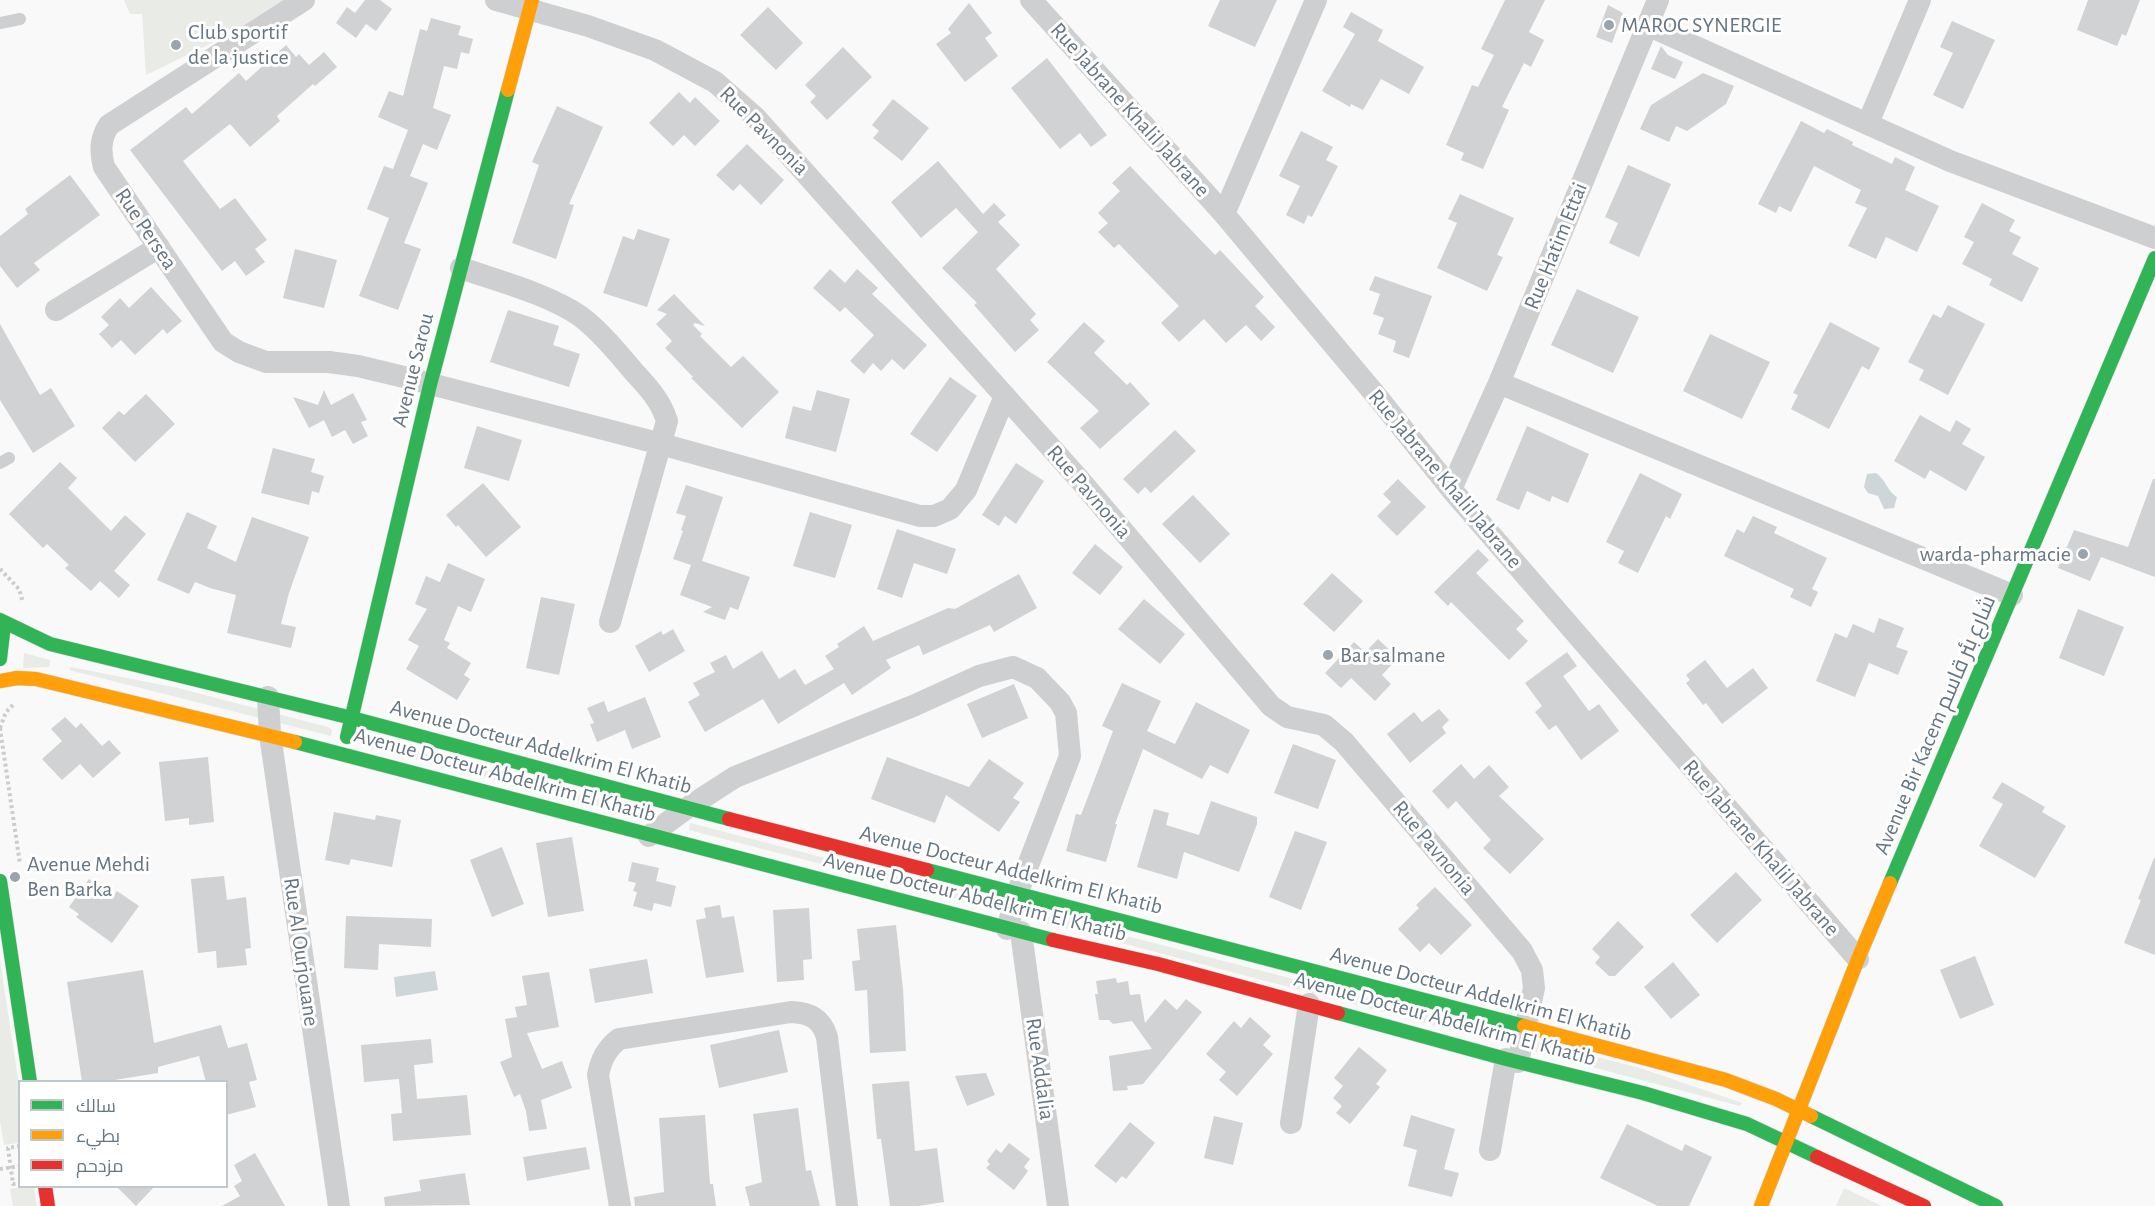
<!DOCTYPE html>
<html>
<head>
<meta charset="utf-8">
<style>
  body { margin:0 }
  #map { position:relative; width:2155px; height:1206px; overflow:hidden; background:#f9f9f9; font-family:"Alegreya Sans",Cairo,sans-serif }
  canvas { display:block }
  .legend { position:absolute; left:18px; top:1080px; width:210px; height:108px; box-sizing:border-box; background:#fff; border:2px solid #c1c8cd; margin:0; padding:8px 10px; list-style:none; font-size:18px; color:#657683 }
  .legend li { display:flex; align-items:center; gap:12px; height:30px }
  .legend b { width:30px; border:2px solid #c1c8cd }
</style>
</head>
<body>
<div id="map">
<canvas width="2155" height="1206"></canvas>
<ul class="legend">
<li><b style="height:8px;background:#30b455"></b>سالك</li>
<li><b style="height:8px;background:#ff9f0a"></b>بطيء</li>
<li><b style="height:8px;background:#e5322d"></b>مزدحم</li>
</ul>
</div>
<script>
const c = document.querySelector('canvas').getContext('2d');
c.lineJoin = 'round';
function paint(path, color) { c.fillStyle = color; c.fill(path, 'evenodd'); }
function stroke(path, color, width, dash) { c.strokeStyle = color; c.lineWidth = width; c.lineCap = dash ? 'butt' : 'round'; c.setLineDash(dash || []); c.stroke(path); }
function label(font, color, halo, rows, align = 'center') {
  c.font = font + ' "Alegreya Sans",Cairo,sans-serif'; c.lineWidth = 6; c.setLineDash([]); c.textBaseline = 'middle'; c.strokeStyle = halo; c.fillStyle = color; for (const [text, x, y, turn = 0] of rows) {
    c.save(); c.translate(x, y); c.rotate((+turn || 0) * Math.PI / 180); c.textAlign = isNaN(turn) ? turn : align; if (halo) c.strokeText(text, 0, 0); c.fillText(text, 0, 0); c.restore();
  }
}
const green = new Path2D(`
  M124,0H300L146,75L142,14H130Z
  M24,653L50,660L49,667L23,668Z
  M71,667L178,688L328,727L332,730L331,736L69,670Z
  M363,736L637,810L636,816L362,746L361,737Z
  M690,823L1003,904L1004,911L689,830Z
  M1037,913L1640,1068L1742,1103L1740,1106L1038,921L1036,919Z
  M0,960L20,1092L19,1143L4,1145L0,1121Z
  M23,1187H34L37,1206H13L10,1189Z
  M1844,1188L1882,1206H1836Z`);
const water = new Path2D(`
  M1876,473C1886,480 1887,491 1897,497L1894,508L1884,509L1878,496L1868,493L1864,487L1867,474Z
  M435,971L438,990L396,997L394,977Z`);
const building = new Path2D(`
  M365,0H380L392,9L376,31L366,24L356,38L336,23L347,7L355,13Z
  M1220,0H1277L1255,47L1208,26Z
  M1505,0H1545L1529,32L1544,40L1531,67L1524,63L1502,107L1509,110L1483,169L1461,160L1464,153L1446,145L1472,85L1478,87L1494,55L1481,49Z
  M2088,0H2140L2126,36L2122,34L2117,46L2077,30Z
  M969,3L992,33L985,38L998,56L965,82L936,44L951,33L948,29Z
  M1608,5L1623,13L1612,43L1596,37Z
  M768,7L803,43L776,70L740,35Z
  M1351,12L1383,30L1378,41L1424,67L1409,94L1381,79L1363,110L1351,104L1350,107L1322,91L1355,34L1343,27Z
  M431,18L461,26L458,35L473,39L469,54L461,52L457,69L444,66L433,108L451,115L437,150L423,144L410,176L428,183L404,243L421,249L398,310L359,296L389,218L367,209L384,166L393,169L408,130L378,117L389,91L403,96L420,29L427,31Z
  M1952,21L1995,40L1963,109L1933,95L1953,53L1940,47Z
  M286,45L296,57L299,54L309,65L324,52L337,67L315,86L313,84L277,116L280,121L250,147L230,124L183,161L220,209L235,198L267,240L255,249L265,262L246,276L235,261L222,271L130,150L186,107L192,114L239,73L246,81Z
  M1661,46L1668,55L1683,62L1675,79L1651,69Z
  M843,47L872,77L827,120L810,102L816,96L805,85Z
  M1047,58L1107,135L1091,147L1080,133L1060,149L1011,88Z
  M1703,73L1734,86L1726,104L1687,131L1676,126L1669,142L1640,129L1651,105Z
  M679,92L690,103L695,97L720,121L695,146L684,135L673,146L649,123Z
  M893,99L929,128L902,161L873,138L879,131L872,125Z
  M557,106L603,127L569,204L574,205L556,259L512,243L539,165L532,162Z
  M1801,121L1824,133L1827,129L1853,142L1852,145L1892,164L1895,157L1915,167L1905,190L1939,206L1917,252L1886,237L1876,259L1848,246L1867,208L1855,203L1861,190L1814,166L1791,212L1779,206L1776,213L1758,204Z
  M1301,131L1333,147L1326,160L1338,166L1312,217L1308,215L1304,224L1286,215L1300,186L1279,176Z
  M747,144L784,180L761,205L740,184L733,191L716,175Z
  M938,161L983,214L994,203L1006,215L998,222L1020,245L996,269L1036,314L1030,320L1039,330L1015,352L974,305L977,303L942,268L978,232L956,208L921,238L891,202Z
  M1628,165L1671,184L1639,257L1609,243L1618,223L1605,217Z
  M1130,166L1215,255L1220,250L1264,297L1255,306L1275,327L1261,341L1246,325L1226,343L1204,319L1179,342L1161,323L1179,306L1119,244L1114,248L1098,232L1108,223L1098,213L1120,191L1112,183Z
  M70,175L100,215L34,263L40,270L17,288L0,266V236L28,214L25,209Z
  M1460,194L1514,218L1497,255L1503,257L1487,291L1437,268L1457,223L1448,219Z
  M1982,203L2015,220L2009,231L2021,237L2012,254L2039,268L2022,302L1989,285L1992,279L1962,264L1974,242L1964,237Z
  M638,229L670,239L647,307L603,293L623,236L634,240Z
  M295,249L337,260L324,308L283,298Z
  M830,269L845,283L857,269L878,288L872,294L927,345L904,370L892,359L881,371L873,363L864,374L850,361L874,335L845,307L840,312L813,288Z
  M1375,276L1432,296L1409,358L1393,352L1396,341L1378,334L1384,318L1373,314L1380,294L1369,290Z
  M151,287L182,321L167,334L163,329L135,355L121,340L112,348L99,334L109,325L101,317L120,298L129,308Z
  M1577,289L1639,317L1613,373L1551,345Z
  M674,294L705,326L695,323L693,325L702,334L700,336L731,367L743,356L779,392L742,428L691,378L693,377L665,348L672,341L656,324L667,314L657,310Z
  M1948,305L1985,324L1948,395L1919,380L1924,370L1908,362L1933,314L1941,318Z
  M508,310L559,326L553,345L580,354L569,387L490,362Z
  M1084,322L1105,341L1094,353L1127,385L1130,382L1150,404L1100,449L1080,428L1099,411L1047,362Z
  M1830,322L1880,348L1869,370L1862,366L1829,429L1791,409L1798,395L1793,393Z
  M0,324L40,395L51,388L75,426L33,453L0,400Z
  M1710,334L1770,362L1742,419L1683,391Z
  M950,377L977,396L937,452L910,434Z
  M324,390L331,405L353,393L367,420L361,422L368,436L353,444L345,430L332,437L324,420L309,428L293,397L318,405Z
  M817,390L850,399L836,452L785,438L793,406L811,411Z
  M146,394L175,424L135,462L102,428L119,411L124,415Z
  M1920,415L1950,432L1956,420L1971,429L1962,444L1985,457L1966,491L1930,470L1925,479L1894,461Z
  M477,426L522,440L509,481L464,468Z
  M1527,426L1589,454L1568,503L1552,496L1550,502L1527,491L1519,510L1496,500Z
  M1175,430L1196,451L1151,493L1145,487L1138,494L1123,479Z
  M273,448L315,459L311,472L324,476L319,493L312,491L309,505L261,493Z
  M60,462L77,478L68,488L111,531L125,515L146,534L114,571L130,585L119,598L100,581L91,591L65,568L69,565L47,544L43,548L9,514Z
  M1016,463L1044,481L1016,524L1005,516L999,526L982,515Z
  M1640,473L1682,494L1670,519L1666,516L1638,573L1618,563L1624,551L1606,542Z
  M1398,479L1426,507L1397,536L1377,516L1391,502L1383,494Z
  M2153,479H2155V577L2101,557L2090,581L2058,568L2074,530L2128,547Z
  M483,483L521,527L486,557L458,525L456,527L446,515Z
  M686,485L723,497L702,561L750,577L738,610L730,607L725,620L703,612L712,607L680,595L691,565L673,559L683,531L681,530L686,516L676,513Z
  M1193,495L1230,534L1200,563L1162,524Z
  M187,512L217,526L207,548L236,562L252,517L309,537L289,593L281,624L296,627L291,648L227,633L236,595L210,588L195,582L189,594L157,580Z
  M810,512L852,525L835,578L793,566Z
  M1753,516L1777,527L1774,533L1827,558L1812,589L1818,592L1811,607L1790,597L1794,589L1724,556L1737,529L1744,533Z
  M897,529L956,549L947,574L914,563L902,598L877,589Z
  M1095,544L1123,567L1100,595L1072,573Z
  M1478,549L1489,560L1476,573L1524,621L1516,629L1528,641L1509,660L1451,602L1448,606L1434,592Z
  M448,563L485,579L471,612L458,606L444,640L450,643L447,648L471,663L464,675L470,679L457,700L406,669L419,646L408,640L427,609L415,604L426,576L440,582Z
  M1332,573L1363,601L1334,632L1303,604Z
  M1019,574L1037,608L994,632L990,625L923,655L919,645L886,660L891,668L852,695L844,683L778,724L763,699L705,732L688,702L700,695L693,683L715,672L710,663L726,655L733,669L762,651L779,679L795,669L805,685L834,669L825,656L839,647L837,644L864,626L873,641L948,608L955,609Z
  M541,597L575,604L559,675L526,668Z
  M1144,599L1185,634L1160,664L1118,629Z
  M2078,609L2124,627L2104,676L2059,658Z
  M1879,618L1904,628L1896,647L1908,651L1898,675L1869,663L1855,697L1816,681L1835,633L1847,638L1853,624L1874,633Z
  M673,629L685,651L649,672L635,646L661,631L663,635Z
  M1378,639L1398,658L1382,675L1391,684L1375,701L1351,678L1341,688L1325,673L1354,642L1365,652Z
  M1567,652L1577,666L1563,676L1589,711L1599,704L1619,731L1581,760L1556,725L1549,730L1535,712L1542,706L1525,683Z
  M1705,660L1727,688L1753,668L1768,688L1722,724L1706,703L1703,705L1686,683L1690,680L1686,675Z
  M1122,683L1161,701L1147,731L1175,744L1196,702L1250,730L1228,774L1210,765L1202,779L1143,749L1115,824H1117L1106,862L1066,851L1076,814L1081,815L1113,731L1102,726Z
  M1014,684L1028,718L982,738L967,704Z
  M645,697L661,737L632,749L625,730L597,742L590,724L594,723L587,708L604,701L608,712Z
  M1439,709L1449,720L1442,727L1446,733L1410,763L1387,734L1414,712L1422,722Z
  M65,717L76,728L81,723L102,746L109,740L121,753L93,778L80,764L62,780L42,759L62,741L51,729Z
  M1293,744L1336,760L1318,809L1274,793Z
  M208,757L214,822L189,825V818L165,821L159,762Z
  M887,757L969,787L989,759L1024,783L1013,798L1020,802L999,832L946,795L935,823L871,799Z
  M1461,764L1474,779L1489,765L1509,787L1499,796L1544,839L1510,874L1483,848L1491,840L1456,801L1448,809L1432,791Z
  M2002,782L2045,807L2042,812L2066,826L2035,878L1979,846L2003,804L1992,798Z
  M1211,801L1257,817V824L1239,872L1184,852L1177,879L1137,867L1154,809L1169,813L1166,825L1199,835Z
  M334,812L375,820L376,815L401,820L392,867L351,859L349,865L325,860Z
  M1295,831L1327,842L1301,910L1269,897Z
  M572,837L584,911L548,917L536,843Z
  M502,847L524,904L492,917L470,860Z
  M2154,858H2155V955L2124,943L2141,900L2138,899Z
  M632,862L659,868L656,881L676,886L671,907L654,903L652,911L633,906L637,892L633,891L636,883L628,881Z
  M1736,872L1762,900L1717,943L1690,915Z
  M224,876L227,900L246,897L251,948L245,949L247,965L217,968L216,951L198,953L191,879Z
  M89,879L113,896L117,891L139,906L112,943L76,917L79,914L69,907Z
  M1435,887L1472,925L1441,955L1429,943L1420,952L1398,929L1419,908L1416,905Z
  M720,905L722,918L734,916L744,972L706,978L696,920L706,918L704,908Z
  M809,908L812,959L803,960L804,980L777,982L773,910Z
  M346,916L432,919L431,947L379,944L378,970L344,968Z
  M1618,921L1644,947L1615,976H1609L1595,963L1600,957L1592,949Z
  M896,925L903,989L906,1051L870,1053L867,990L855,991L852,961L860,960L857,929Z
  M1975,956L1994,1005L1960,1019L1940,970Z
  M647,959L653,993L595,1003L589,969Z
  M1673,962L1700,995L1671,1019L1644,987Z
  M143,970L154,1043L221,1025L228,1048L247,1043L257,1080L249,1082L256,1107L226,1115V1082H206L199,1056L158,1067V1073L102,1082H82L67,982Z
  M549,972L559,1027L527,1033L542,1069L562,1061L572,1088L541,1100L547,1129L529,1131L526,1111L520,1094L514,1097L500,1062L512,1057L505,1019L517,1017L515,1007L527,1005L522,976Z
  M1116,978L1117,983L1128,981L1130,995L1140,994L1145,1023L1165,999L1177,1010L1186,999L1202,1012L1143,1084L1127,1086L1128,1090L1113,1091L1109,1056L1152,1049L1132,1021L1113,1024L1109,1020H1099L1095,994H1098L1096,981Z
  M1250,1017L1271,1036L1263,1045L1273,1054L1237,1096L1219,1080L1226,1072L1206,1054L1234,1021L1241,1028Z
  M779,1030L788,1072L719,1088L710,1045Z
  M431,1039L433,1063L414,1065L417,1099L467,1095L471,1135L393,1141L391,1114L402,1113L399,1079L364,1082L361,1045Z
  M1359,1047L1387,1070L1376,1084L1380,1087L1350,1124L1336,1113L1342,1106L1333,1098L1343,1086L1334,1078Z
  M986,1073L995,1095L967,1106L955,1076Z
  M909,1081L915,1151L937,1148L944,1202L918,1206H890L881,1139H877L872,1084Z
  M798,1108L806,1171L811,1170L820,1206H750L745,1187L762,1182L753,1114Z
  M705,1115L710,1184H713L716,1206H635L634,1197L664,1192L659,1118Z
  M1411,1115L1455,1129L1444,1169L1459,1173L1452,1197L1408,1186L1417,1150L1403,1146Z
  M1214,1116L1243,1123L1233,1165L1204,1158Z
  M1130,1122L1155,1143L1126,1179L1122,1176L1116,1183L1094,1166Z
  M1627,1124L1682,1151L1685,1144L1712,1157L1689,1206H1658L1600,1178Z
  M1009,1143L1030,1159L1024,1167L1028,1171L1014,1190L986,1168L990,1164L987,1161L996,1149L1001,1153Z
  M586,1147L590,1169L527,1181L523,1157Z
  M255,1153L285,1206H222L240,1196L234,1186L242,1181L234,1165Z
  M465,1173L470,1205L385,1206L384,1197L421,1191L419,1180Z
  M116,1186H155L136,1206Z`);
const path = new Path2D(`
  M0,569L19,589L23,602
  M0,728L20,864
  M0,728L6,712L13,705
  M20,1146L8,1148L13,1184L20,1183
  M0,1169L20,1166`);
const lane = new Path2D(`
  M0,23L20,19
  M0,463L9,458`);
const street = new Path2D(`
  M304,0L109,125C100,139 100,151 104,167L223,342L239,352L266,362H329L358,366L404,377L661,444L920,516H934L950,509L966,490L1005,396
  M496,0L588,26L655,50L715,82L756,118L1079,479L1271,706L1287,717L1324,725L1344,742L1522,951L1532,970L1534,988L1518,1062
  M1031,0L1224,214L1379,399L1451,489L1858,959
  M1647,25L1950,161L2155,238
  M1868,123L1920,0
  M1224,214L1316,0
  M461,268C498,281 548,294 580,316C600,331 618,353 634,372C648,387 661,401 667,421L610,622
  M56,310L159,247
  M1499,383L2012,595
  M1451,489L1499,383L1658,0
  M268,697L270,735L339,1206
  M649,836L687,808L735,777L913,706L979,676L1013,667L1037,678L1060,702L1066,713L1070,756L1017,894L1007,929
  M1021,932L1058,1206
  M1291,1123L1309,1004
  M1490,1150L1506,1059
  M620,1206L598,1075C601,1060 606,1049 619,1039L791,1012C810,1013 821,1018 827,1037L847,1206`);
const fast = new Path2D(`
  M0,620L50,644L352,718L729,819
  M0,620L3,633L0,659
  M347,737L430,385L508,90
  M295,742L1053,940
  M927,870L1524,1026
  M0,881L30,1082
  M1890,883L2155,258
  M1338,1013L1506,1059L1643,1093L1747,1124L1817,1157
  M1811,1116L1996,1206`);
const slow = new Path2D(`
  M508,90L532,0
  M0,681L17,678L36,679L295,742
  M1524,1026L1726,1080L1776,1099L1811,1116
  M1761,1206L1858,959L1890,883`);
const jam = new Path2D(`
  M729,819L927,870
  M1053,940L1158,964L1338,1013
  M1817,1157L1924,1206
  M45,1186L48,1206`);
const markers = [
  [1609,25,6,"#99a4ac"],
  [176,45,6,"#99a4ac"],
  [2083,554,6,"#99a4ac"],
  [1328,655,6,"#99a4ac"],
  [15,877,6,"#99a4ac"]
];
const poiNames = [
  ["MAROC SYNERGIE",1621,25],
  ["Club sportif",188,32],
  ["de la justice",188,57],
  ["warda-pharmacie",2071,554,"right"],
  ["Bar salmane",1340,655],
  ["Avenue Mehdi",27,864],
  ["Ben Barka",27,889]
];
const streetNames = [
  ["Rue Jabrane Khalil Jabrane",1130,110,48],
  ["Rue Pavnonia",764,131,45],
  ["Rue Persea",146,229,56],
  ["Rue Hatim Ettai",1556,246,-68],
  ["Avenue Sarou",413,370,-76],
  ["Rue Jabrane Khalil Jabrane",1445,479,50],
  ["Rue Pavnonia",1089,492,49],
  ["Avenue Bir Kacem شارع بئر قاسم",1935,725,-67],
  ["Avenue Docteur Addelkrim El Khatib",541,747,15],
  ["Avenue Docteur Abdelkrim El Khatib",505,775,15],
  ["Rue Pavnonia",1434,848,50],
  ["Rue Jabrane Khalil Jabrane",1761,848,49],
  ["Avenue Docteur Addelkrim El Khatib",1011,870,14],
  ["Avenue Docteur Abdelkrim El Khatib",975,897,14],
  ["Rue Al Ourjouane",301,952,82],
  ["Avenue Docteur Addelkrim El Khatib",1481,994,15],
  ["Avenue Docteur Abdelkrim El Khatib",1445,1019,15],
  ["Rue Addalia",1040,1069,82]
];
paint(green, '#e8ebe6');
paint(water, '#ced6d9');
paint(building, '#d0d2d3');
stroke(fast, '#d5d6d7', 15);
stroke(slow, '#d5d6d7', 15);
stroke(jam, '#d5d6d7', 15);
stroke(path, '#cbcccd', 4, [3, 3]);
stroke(lane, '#cecfd0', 12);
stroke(street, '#cecfd0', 22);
stroke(fast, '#30b455', 14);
stroke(slow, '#ff9f0a', 14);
stroke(jam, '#e5322d', 14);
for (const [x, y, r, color] of markers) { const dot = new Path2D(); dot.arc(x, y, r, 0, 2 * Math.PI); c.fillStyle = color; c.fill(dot); stroke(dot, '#fff', 2); }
label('22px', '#657683', '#fff', poiNames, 'left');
label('22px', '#657683', '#fff', streetNames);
</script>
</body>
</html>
